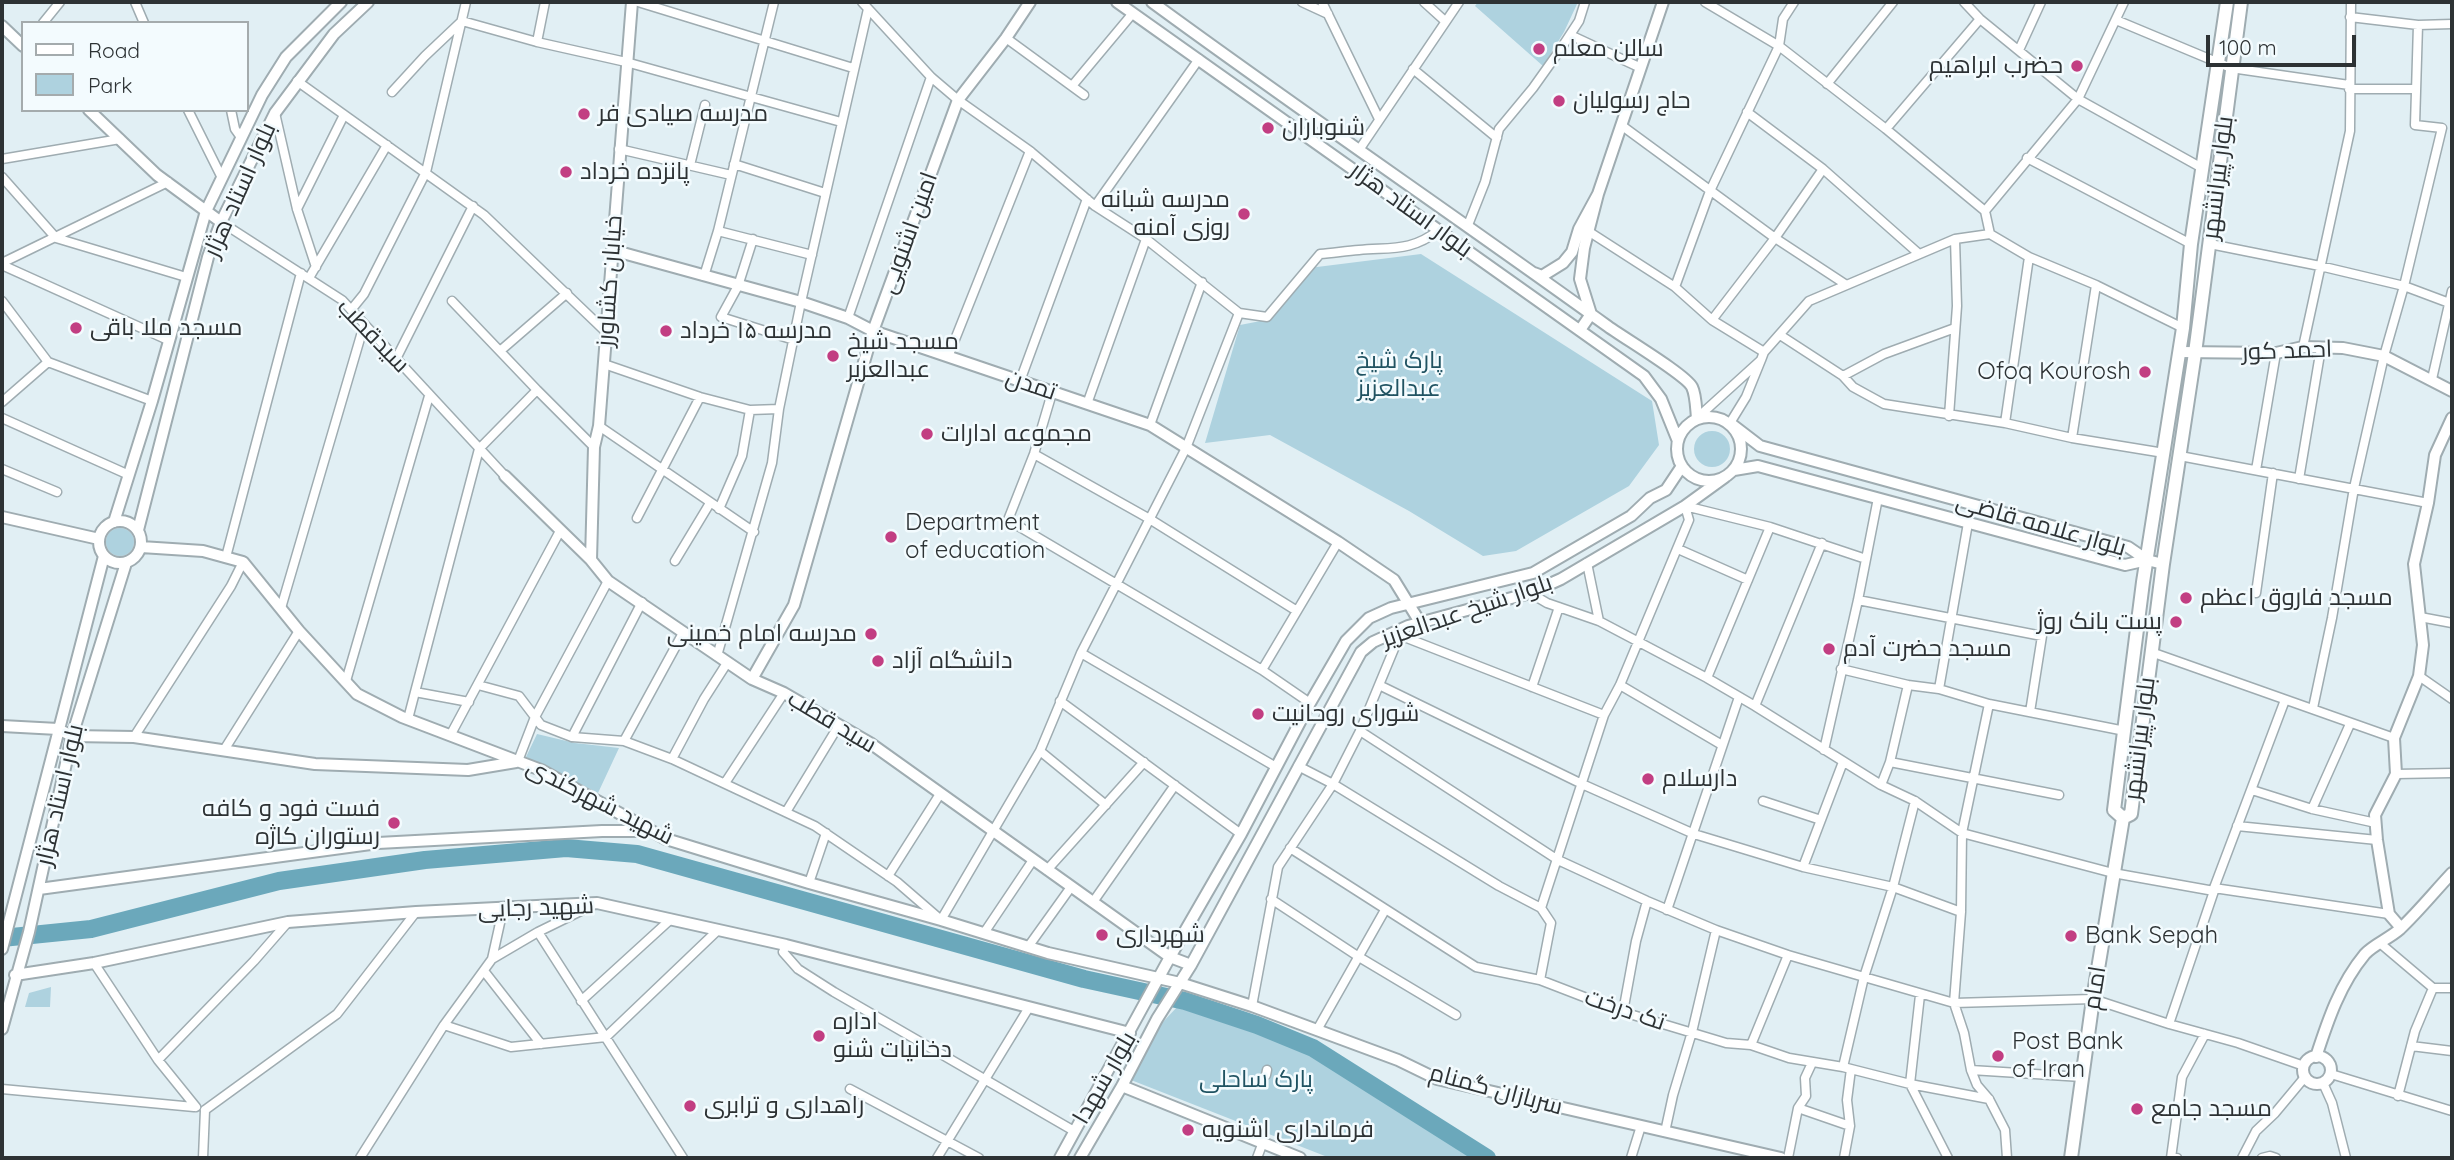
<!DOCTYPE html>
<html>
<head>
<meta charset="utf-8">
<style>
  body { margin:0 }
  #map { position:relative; width:2454px; height:1160px; overflow:hidden; background:#e1eff4; font-family:Quicksand,sans-serif }
  canvas { display:block }
  .frame { position:absolute; inset:0; border:4px solid #2d3234; pointer-events:none }
  .legend { position:absolute; left:21px; top:21px; width:228px; height:91px; box-sizing:border-box; background:#f3fbfe; border:2px solid #a4abad; margin:0; padding:9px 12px; list-style:none; font-size:21px; color:#2d3234 }
  .legend li { display:flex; align-items:center; gap:14px; height:35px }
  .legend b { width:35px; border:2px solid #a4abad }
  .scale { position:absolute; left:2206px; top:35px; width:150px; height:32px; box-sizing:border-box; border:4px solid #2d3234; border-top:0; padding-left:9px; font-size:21px; line-height:24px; white-space:nowrap; color:#2d3234; -webkit-text-stroke:5px #f3fbfe; paint-order:stroke }
</style>
</head>
<body>
<div id="map">
<canvas width="2454" height="1160"></canvas>
<div class="frame"></div>
<ul class="legend">
<li><b style="height:9px;background:#fff"></b>Road</li>
<li><b style="height:19px;background:#aed2df"></b>Park</li>
</ul>
<div class="scale">100 m</div>
</div>
<script>
const c = document.querySelector('canvas').getContext('2d');
c.lineJoin = 'round';
function paint(path, color) { c.fillStyle = color; c.fill(path, 'evenodd'); }
function stroke(path, color, width, dash) { c.strokeStyle = color; c.lineWidth = width; c.lineCap = dash ? 'butt' : 'round'; c.setLineDash(dash || []); c.stroke(path); }
function label(font, color, halo, rows, align = 'center') {
  c.font = font + ' Quicksand,Cairo,sans-serif'; c.lineWidth = 5; c.setLineDash([]); c.textBaseline = 'middle'; c.strokeStyle = halo; c.fillStyle = color; for (const [text, x, y, turn = 0] of rows) {
    c.save(); c.translate(x, y); c.rotate((+turn || 0) * Math.PI / 180); c.textAlign = isNaN(turn) ? turn : align; if (halo) c.strokeText(text, 0, 0); c.fillText(text, 0, 0); c.restore();
  }
}
const green = new Path2D(`
  M1478,2H1578L1564,32L1543,66L1475,6Z
  M1421,254L1652,401L1659,445L1629,486L1516,551L1483,556L1409,511L1270,435L1205,443L1240,325L1271,319L1309,268Z
  M1694 449a18 18 0 1 1 36 0a18 18 0 1 1-36 0Z
  M106 542a14 14 0 1 1 28 0a14 14 0 1 1-28 0Z
  M537,734L575,743L619,748L598,793L526,757Z
  M51,987L50,1007H25L29,993Z
  M1178,1006L1277,1039L1321,1060L1477,1158H1330L1131,1080L1162,1023Z`);
const river = new Path2D(`
  M2,938L91,929L279,881L425,860L566,848L637,854L1084,979L1185,1001L1257,1025L1313,1048L1487,1158`);
const street = new Path2D(`
  M135,2L144,23
  M638,2L853,68
  M862,2L931,77L958,100L1030,151L1095,206L1146,239L1239,313
  M1302,2L1328,14
  M1322,2L1379,119
  M1424,2L1445,21
  M1705,2L1779,46L1886,129L1985,211
  M1964,2L1980,19L2078,99L2202,168
  M2350,17L2418,25L2452,24
  M2116,20L2231,68L2349,85
  M43,23L60,2
  M1570,35L1641,68
  M1006,38L1084,95
  M537,42L545,2
  M2019,50L2041,2
  M1413,69L1497,138
  M297,81L484,215L606,332
  M1827,84L1893,2
  M1072,86L1133,13
  M2349,89H2416
  M392,92L425,56L462,21L537,42L626,62L841,122
  M188,110L222,178
  M231,110L235,129L240,136
  M1747,112L1823,169L1918,253
  M275,113L297,209L316,267
  M1621,125L1775,238L1845,284
  M1886,129L1980,19
  M619,149L731,175
  M1359,150L1459,2
  M2027,158L2191,244
  M2,159L120,139
  M734,164L825,193
  M690,165L705,105
  M2,177L56,238L186,277
  M1095,206L1199,59
  M297,209L344,115
  M221,222L342,300L505,476
  M1468,225L1485,182L1499,129L1533,88L1560,50L1579,21L1585,2
  M718,231L812,255
  M1588,231L1675,287
  M1990,234L1985,211L2078,99L2124,2
  M1990,234L2029,257L2096,285L2183,328
  M753,239L738,286L721,317L794,340
  M2210,244L2320,266L2404,286L2452,304
  M2,263L168,182
  M2,265L168,340
  M704,276L718,231L774,2
  M309,278L387,145
  M2,301L48,362L152,401
  M452,301L537,390L594,447
  M351,310L364,294L426,172L466,2
  M1239,313L1267,317L1320,254C1333,253 1346,251 1359,250C1391,247 1411,252 1439,230
  M848,318L931,77
  M1712,320L1775,238L1823,169
  M1780,335L1843,376L1853,387L1884,404L2005,423L2072,438L2164,453
  M2303,347L2350,131L2351,2
  M500,351L567,293
  M1764,352L1712,320L1675,287L1710,191L1779,46L1783,19L1794,2
  M948,357L1030,151
  M396,359L473,206
  M1761,360L1764,352L1809,301L1955,239L1990,234
  M604,364L700,397L750,410L779,409
  M1843,376L1884,354L1955,328
  M2432,379L2452,291
  M1020,381L1087,199
  M1052,393L1034,454L1008,520L1262,670L1310,703
  M2,402L48,362
  M1087,404L1146,239
  M1949,416L1957,306L1955,239
  M2,418L129,475
  M1697,418L1761,360L1746,397L1730,423
  M2005,423L2029,257
  M1150,425L1202,282
  M599,426L754,532
  M2072,438L2096,285
  M1034,454L1148,518L1297,611
  M2180,456L2428,503
  M2,469L57,492
  M2256,470L2276,353
  M2299,479L2321,348
  M719,509L742,456L750,410
  M637,518L700,397
  M1678,549L1748,580
  M226,557L301,273
  M675,561L710,503
  M1587,563L1599,621
  M1530,593L1547,603L1599,621L1707,678L1755,706L1881,785L1915,801L1962,833L2113,873L2214,891V888L2389,914
  M2256,593L2273,473
  M1858,600L2042,636L2030,712
  M281,608L364,325
  M2420,617L2452,623
  M1399,635L1604,715
  M2151,652L2394,738
  M1081,653L1276,767
  M717,656L772,463L779,409L801,302L868,9
  M1841,669L1908,685L1939,689L1989,704L2125,731
  M1262,670L1338,542
  M2419,676L2452,699
  M1707,678L1770,527
  M346,681L429,396
  M478,685L519,696L541,725L572,737L642,602
  M1379,685L1401,632
  M1620,685L1722,745
  M1532,687L1559,607
  M1939,689L1968,523
  M1060,701L1241,834
  M469,702L415,692L479,449L537,390
  M1989,704L1962,833L1961,912L1954,1003L1964,1033L1971,1070L1977,1085L1989,1099L2005,1130L2007,1158
  M1755,706L1822,543
  M2313,708L2332,618L2354,488L2384,356L2404,286L2442,128L2415,125L2418,25
  M408,719L415,692
  M1360,731L1558,860L1647,901L1716,930L1788,955L1954,1003L2093,999L2169,1024L2238,1043L2304,1066
  M451,734L560,531
  M134,737L231,586L243,562
  M572,737L624,741L672,759L815,826L897,882L941,920L1040,751L1081,653L1186,448L1239,313
  M624,741L683,633
  M224,750L299,631
  M1824,750L1858,600L1878,498
  M1040,751L1106,805
  M672,759L704,699L727,663
  M518,761L535,717L608,581
  M1890,762L2059,795
  M2396,774L2452,773
  M725,783L784,693
  M1881,785L1890,762L1908,685
  M2252,790L2312,809L2376,823
  M1763,801L1821,820
  M2312,809L2350,724
  M786,812L839,725
  M2237,826L2377,840
  M1290,848L1476,967L1540,980L1623,1012L1726,1043L1751,1045L1789,1058L1843,1067L1910,1084L1989,1099
  M1803,867L1843,762
  M1047,870L1144,762
  M888,876L940,794
  M809,883L826,833
  M2214,888L2285,700
  M1271,899L1359,957L1456,1015
  M1093,902L1175,785
  M1541,908L1499,886L1333,784L1360,731L1379,685L1582,784L1694,834L1803,867L1893,887L1961,912
  M480,910L500,923L492,959L538,932L593,905
  M1667,910L1739,697
  M538,932L683,1158
  M984,933L1033,860
  M2381,944L2433,988H2452
  M786,945L783,952L798,969L834,992L1074,1131
  M1028,947L1071,887
  M94,963L158,1060L196,1107
  M484,971L541,1044
  M1540,980L1551,923L1541,908L1604,715L1620,685L1689,520L1685,506L1770,527L1866,559
  M1920,995L1910,1084L1948,1158
  M581,1001L671,919
  M1252,1006L1278,867L1333,784L1298,766
  M1623,1012L1636,941L1647,901
  M2169,1024L2214,891
  M444,1025L511,1047L606,1037L718,930
  M1317,1030L1385,910
  M1751,1045L1788,955
  M2411,1046L2452,1051
  M158,1060L254,961L288,922
  M1843,1067L1864,977L1893,887L1915,801
  M1971,1070L2082,1077
  M2331,1074L2452,1111
  M1266,1075L1267,1070
  M2323,1083L2332,1103L2346,1158
  M2,1089L194,1107
  M850,1089L979,1158
  M2398,1096L2415,1031L2433,988
  M1798,1108L1850,1126
  M205,1110L337,1014L416,912
  M1665,1132L1673,1095L1692,1032L1716,930
  M203,1158L205,1110
  M360,1158L444,1025L492,959
  M937,1158L1028,1009
  M1257,1158L1263,1142
  M1631,1158L1641,1126
  M1788,1158L1798,1108L1806,1096L1805,1078L1812,1063
  M1844,1158L1850,1126L1847,1100L1851,1069
  M2177,1158H2171L2182,1077L2205,1034
  M2242,1158L2256,1131L2275,1113L2305,1077
  M2262,1158L2270,1156L2276,1158`);
const secondary = new Path2D(`
  M1117,2L1644,376L1661,399L1678,441
  M1152,2C1302,112 1455,216 1606,325C1622,337 1685,374 1692,387C1696,395 1696,409 1697,418
  M2,26L23,46
  M89,110L157,175L221,222
  M1598,194L1663,2
  M612,250L801,302L848,318L873,331L1150,425L1338,542L1394,580L1421,624
  M1534,273L1542,276L1563,263L1572,252L1579,229L1598,194L1584,248L1580,279L1591,314L1580,330
  M2180,352L2276,353L2303,347L2343,348L2384,356L2452,391
  M1677 449a32 32 0 1 1 64 0a32 32 0 1 1-64 0Z
  M1730,423L1760,446L2128,547L2147,560L2163,564
  M1734,470L1758,466L2125,565L2147,560
  M505,476L591,560L608,581L752,679L784,693L870,743L1170,957L1191,965
  M2,517L99,539
  M99 542a21 21 0 1 1 42 0a21 21 0 1 1-42 0Z
  M114,522L152,401L206,211L262,95L286,57L341,2
  M138,530L208,257L221,222L275,113L334,34L368,2
  M141,547L203,551L243,562L299,631L357,694L402,717L541,770L666,839L809,883L941,920L1048,953L1180,983L1252,1006L1398,1060L1437,1079L1781,1158
  M591,560L594,447L599,426L632,2
  M752,679L794,605L873,331L958,100L1006,38L1030,2
  M2,726L58,729L72,736L134,737L315,764L468,770L516,762
  M39,889L378,843L602,831H646
  M2401,928L2389,914L2377,840L2375,815L2396,774L2394,738L2419,676L2423,645L2414,564L2428,503L2435,455L2452,418
  M2,949L104,556
  M15,975L94,963L288,922L416,912L597,903L786,945L1130,1033
  M2,1029L29,932L72,736L126,563
  M2303 1070a14 14 0 1 1 28 0a14 14 0 1 1-28 0Z
  M2316,1057C2328,1020 2340,984 2365,954C2373,945 2390,938 2400,929C2419,911 2435,891 2452,873
  M1122,1086L1300,1158
  M1060,1158L1170,957L1241,834L1310,703L1346,641L1369,618L1391,608L1533,573L1631,516L1650,498L1666,490L1682,466
  M1080,1158L1122,1086L1157,1019L1191,965L1361,652L1373,642L1408,626L1530,593L1561,579L1685,506L1725,477`);
const primary = new Path2D(`
  M2123,818L2131,814L2163,564L2195,353L2241,2
  M2123,818L2114,810L2143,582L2183,328L2191,244L2227,2
  M2071,1158L2093,999L2123,818`);
const markers = [
  [1539,49,7,"#c23e82"],
  [2077,66,7,"#c23e82"],
  [1559,101,7,"#c23e82"],
  [584,114,7,"#c23e82"],
  [1268,128,7,"#c23e82"],
  [566,172,7,"#c23e82"],
  [1244,214,7,"#c23e82"],
  [76,328,7,"#c23e82"],
  [666,331,7,"#c23e82"],
  [833,356,7,"#c23e82"],
  [2145,372,7,"#c23e82"],
  [927,434,7,"#c23e82"],
  [891,537,7,"#c23e82"],
  [2186,598,7,"#c23e82"],
  [2176,622,7,"#c23e82"],
  [871,634,7,"#c23e82"],
  [1829,649,7,"#c23e82"],
  [878,661,7,"#c23e82"],
  [1258,714,7,"#c23e82"],
  [1648,779,7,"#c23e82"],
  [394,823,7,"#c23e82"],
  [1102,935,7,"#c23e82"],
  [2071,936,7,"#c23e82"],
  [819,1036,7,"#c23e82"],
  [1998,1056,7,"#c23e82"],
  [690,1106,7,"#c23e82"],
  [2137,1109,7,"#c23e82"],
  [1188,1130,7,"#c23e82"]
];
const poiNames = [
  ["سالن معلم",1553,49],
  ["حضرب ابراهیم",2063,66,"right"],
  ["حاج رسولیان",1573,101],
  ["مدرسه صیادی فر",598,114],
  ["شنوباران",1282,128],
  ["پانزده خرداد",580,172],
  ["مدرسه شبانه",1230,200,"right"],
  ["روزی آمنه",1230,228,"right"],
  ["مسجد ملا باقی",90,328],
  ["مدرسه ۱۵ خرداد",680,331],
  ["مسجد شیخ",847,342],
  ["عبدالعزیر",847,370],
  ["Ofoq Kourosh",2131,372,"right"],
  ["مجموعه ادارات",941,434],
  ["Department",905,523],
  ["of education",905,551],
  ["مسجد فاروق اعظم",2200,598],
  ["پست بانک روژ",2162,622,"right"],
  ["مدرسه امام خمینی",857,634,"right"],
  ["مسجد حضرت آدم",1843,649],
  ["دانشگاه آزاد",892,661],
  ["شورای روحانیت",1272,714],
  ["دارسلام",1662,779],
  ["فست فود و کافه",380,809,"right"],
  ["رستوران کاژه",380,837,"right"],
  ["شهرداری",1116,935],
  ["Bank Sepah",2085,936],
  ["اداره",833,1022],
  ["دخانیات شنو",833,1050],
  ["Post Bank",2012,1042],
  ["of Iran",2012,1070],
  ["راهداری و ترابری",704,1106],
  ["مسجد جامع",2151,1109],
  ["فرمانداری اشنویه",1202,1130]
];
const streetNames = [
  ["بلوار پیرانشهر",2218,178,-83],
  ["بلوار استاد هژار",240,190,-66],
  ["بلوار استاد هژار",1411,210,36],
  ["امین اشنویی",909,233,-70],
  ["خیابان کشاورز",610,281,-86],
  ["سیدقطب",373,336,46],
  ["احمد کور",2287,351,-2],
  ["تمدن",1031,385,19],
  ["بلوار علامه قاضی",2041,525,16],
  ["بلوار شیخ عبدالعزیز",1467,611,-19],
  ["سید قطب",832,722,31],
  ["بلوار پیرانشهر",2140,739,-83],
  ["بلوار استاد هژار",60,795,-77],
  ["شهید شهرکندی",600,802,27],
  ["شهید رجایی",536,908,-2],
  ["امام",2095,988,-81],
  ["تک درخت",1625,1010,19],
  ["بلوار شهدا",1105,1078,-60],
  ["سربازان گمنام",1496,1090,15]
];
const parkNames = [
  ["پارک شیخ",1399,361],
  ["عبدالعزیز",1399,389],
  ["پارک ساحلی",1256,1080]
];
paint(green, '#aed2df');
stroke(river, '#6ba8bb', 18);
stroke(street, '#9facb1', 11);
stroke(secondary, '#9facb1', 14);
stroke(primary, '#9facb1', 16);
stroke(street, '#fff', 8);
stroke(secondary, '#fff', 10);
stroke(primary, '#fff', 12);
for (const [x, y, r, color] of markers) { const dot = new Path2D(); dot.arc(x, y, r, 0, 2 * Math.PI); c.fillStyle = color; c.fill(dot); stroke(dot, '#f3fbfe', 2.5); }
label('24px', '#2d3234', '#f3fbfe', poiNames, 'left');
label('24px', '#2d3234', '#f3fbfe', streetNames);
label('24px', '#205362', '#f3fbfe', parkNames);
</script>
</body>
</html>
